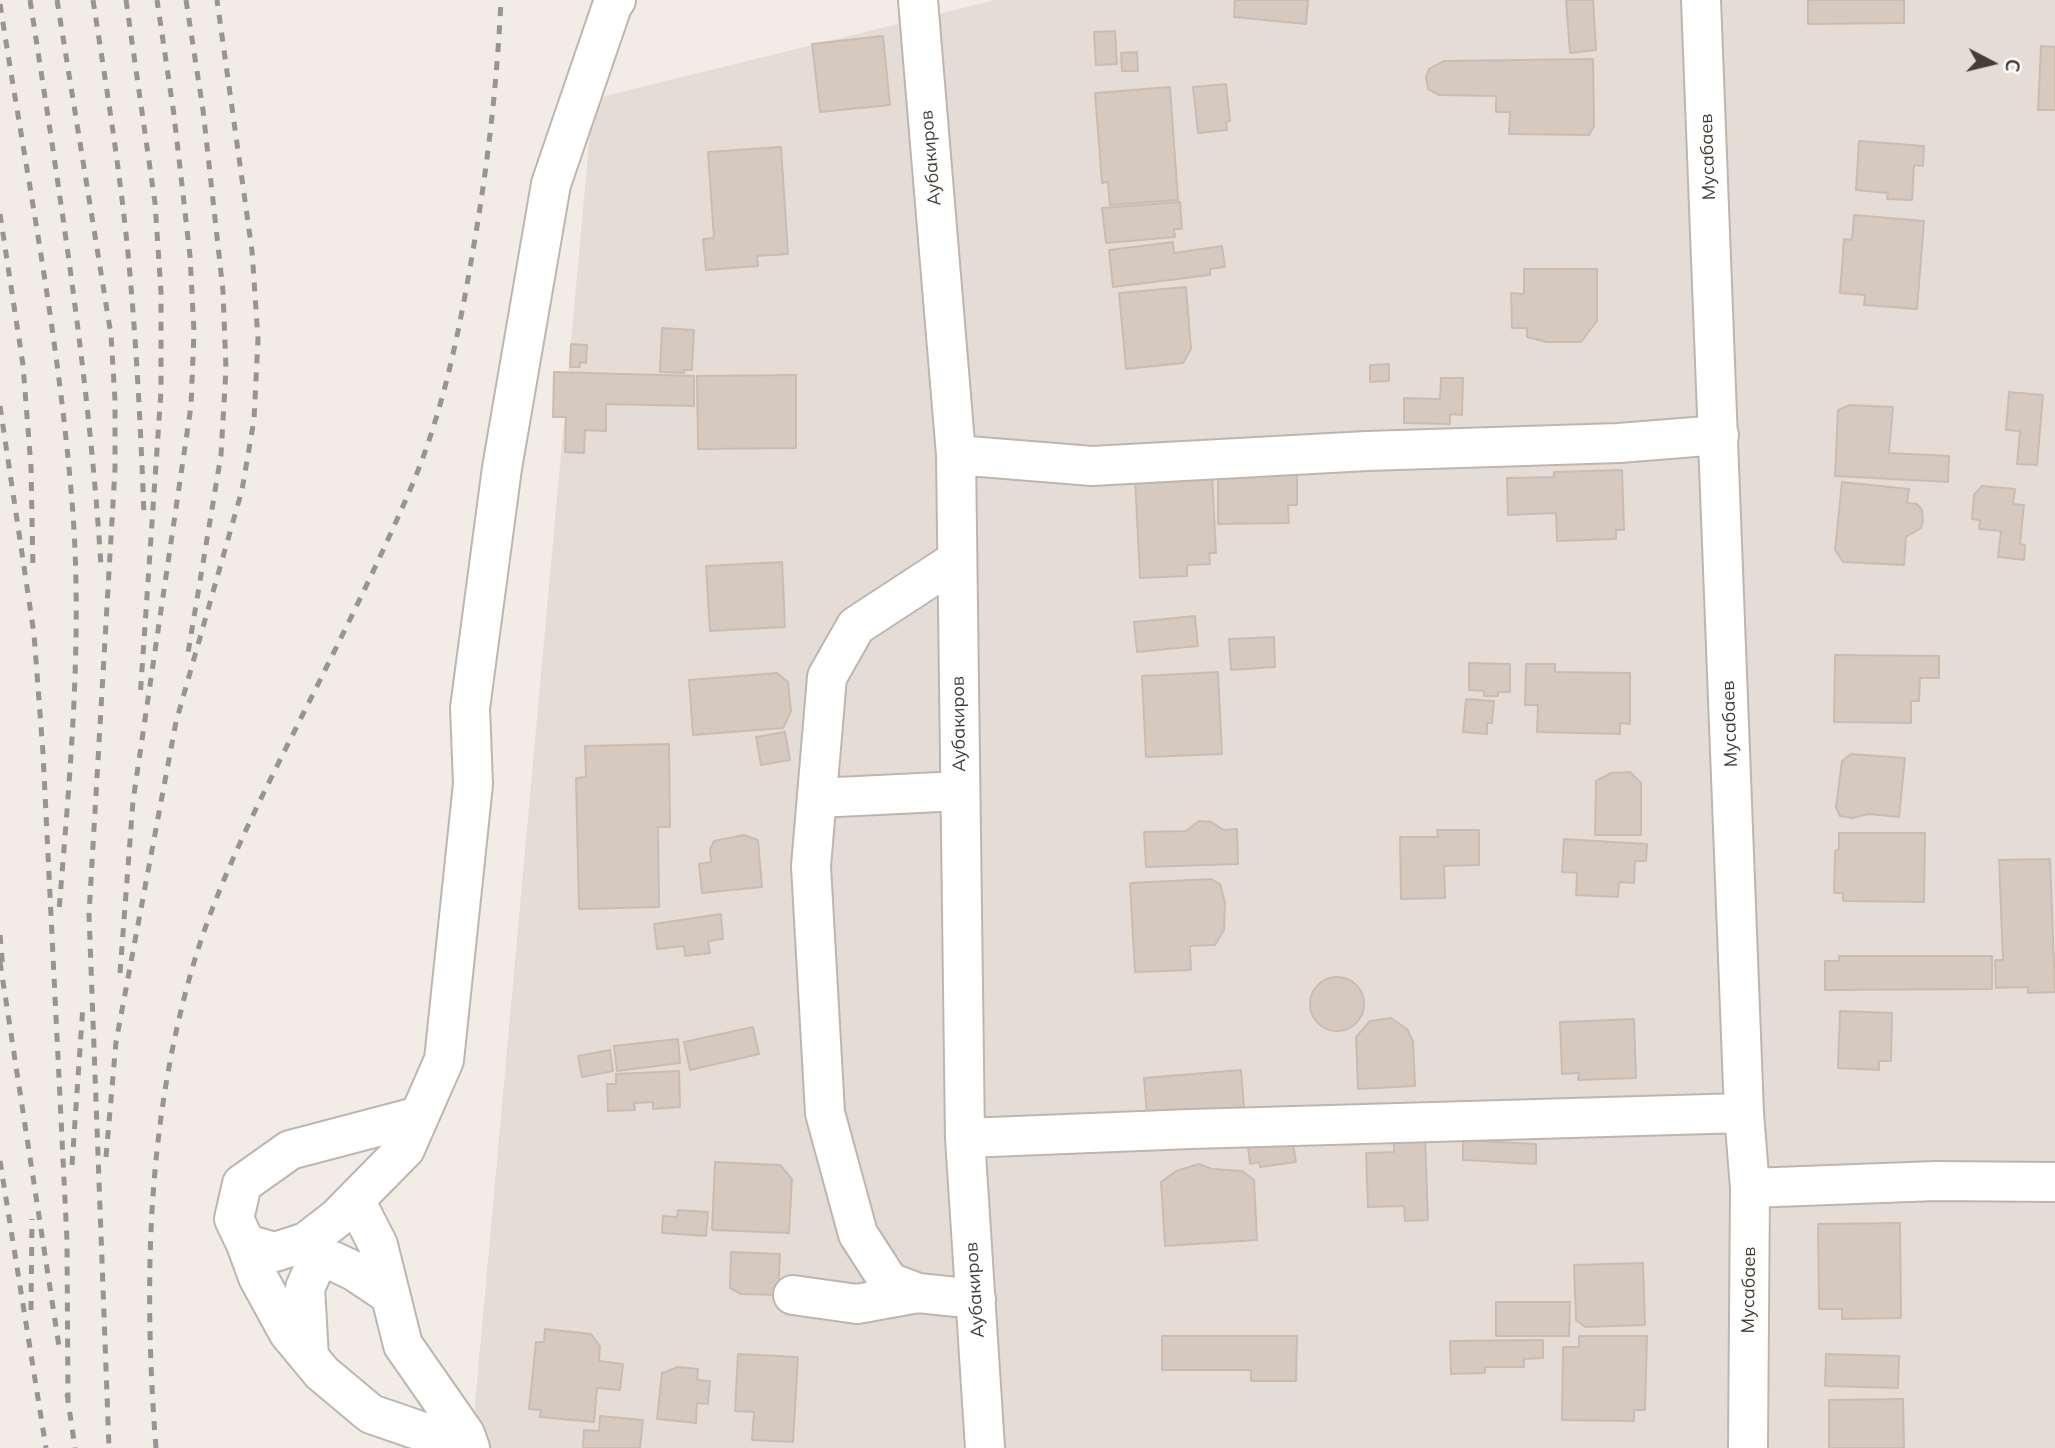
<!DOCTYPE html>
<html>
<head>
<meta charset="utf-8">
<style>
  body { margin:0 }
  #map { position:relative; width:2055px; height:1448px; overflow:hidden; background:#f1ece6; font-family:Mulish,sans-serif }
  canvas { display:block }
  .north { position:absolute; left:1957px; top:28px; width:70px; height:70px; -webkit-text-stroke:5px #fff; paint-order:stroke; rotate:97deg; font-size:19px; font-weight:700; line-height:28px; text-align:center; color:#443c36 }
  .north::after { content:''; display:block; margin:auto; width:24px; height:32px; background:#443c36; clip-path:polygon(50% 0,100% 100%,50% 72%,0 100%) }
</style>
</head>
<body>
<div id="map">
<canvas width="2055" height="1448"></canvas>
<div class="north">С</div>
</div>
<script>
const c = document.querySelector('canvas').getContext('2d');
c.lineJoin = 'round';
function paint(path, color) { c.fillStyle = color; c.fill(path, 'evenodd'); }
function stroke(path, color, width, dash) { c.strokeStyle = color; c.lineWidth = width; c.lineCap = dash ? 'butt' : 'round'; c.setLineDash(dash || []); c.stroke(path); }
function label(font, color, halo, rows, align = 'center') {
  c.font = font + ' Mulish,sans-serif'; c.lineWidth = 6; c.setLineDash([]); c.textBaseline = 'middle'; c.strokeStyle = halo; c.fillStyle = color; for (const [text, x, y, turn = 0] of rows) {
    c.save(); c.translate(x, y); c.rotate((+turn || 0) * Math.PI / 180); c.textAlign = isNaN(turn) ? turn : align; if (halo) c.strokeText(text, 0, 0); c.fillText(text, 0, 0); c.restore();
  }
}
const residential = new Path2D(`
  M995,0H2055V1448H471L593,99Z`);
const building = new Path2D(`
  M1235,0H1308L1306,24L1234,17Z
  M1566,0H1593L1596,50L1570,53Z
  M1808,0H1904V23L1808,24Z
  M1115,31L1117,64L1096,65L1094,32Z
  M883,36L890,105L820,112L812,44Z
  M2041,46L2055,47V110H2038Z
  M1137,52L1138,71H1122L1121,53Z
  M1593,59L1594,126L1589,135L1509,134L1510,112H1496V96L1439,95L1428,89L1426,77L1429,69L1444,61Z
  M1226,84L1230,121L1226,122L1227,130L1198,133L1193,87Z
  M1170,87L1178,200L1110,205L1108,182L1102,183L1095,93Z
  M1859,141L1924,146L1923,166L1914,165L1912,200L1887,199L1888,193L1856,190Z
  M781,147L788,254L757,256L758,266L706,270L703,239L714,238L708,152Z
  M1180,202L1182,229H1174L1175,237L1106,243L1102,208Z
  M1854,215L1924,221L1917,309L1864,305L1865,295L1840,293L1844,239L1852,240Z
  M1173,242L1174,253L1222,246L1225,267L1210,269V275L1113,287L1109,250Z
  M1524,269H1597V321L1581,342H1547L1527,337V328H1512L1511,293L1524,294Z
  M1186,287L1191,349L1183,363L1126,369L1119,293Z
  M662,328L694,330L692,370H684V373L660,372Z
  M571,344L587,345L586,363L580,362V367H570Z
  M1389,364V381L1370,382V365Z
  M554,372L694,376V406L606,404V431L585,430L584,453L565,452L566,417H553Z
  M796,375V448L698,449L697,376Z
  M1441,378H1463L1462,415L1450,414V424L1404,423V398L1440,399Z
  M2009,392L2043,395L2037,465L2017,464L2020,431L2006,430Z
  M1850,405L1893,407L1889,453L1949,456L1948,482L1835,476L1838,410Z
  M1622,470L1624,530H1616V539L1557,541L1556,513L1508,515L1507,478L1554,477V472Z
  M1212,474L1216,553H1209L1210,564L1187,565V576L1140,578L1135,478Z
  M1218,475H1297V505H1288L1289,523L1218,524Z
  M1842,482L1909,489L1907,503L1917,504L1922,510L1923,521L1921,528L1906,537L1904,565L1843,562L1835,550Z
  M1982,486L2015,489L2013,504L2024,505L2020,544L2025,545L2024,560L1998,557L2001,531L1979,529L1980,520L1972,519L1974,495Z
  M782,562L785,627L710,631L706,566Z
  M1195,616L1198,646L1137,652L1134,622Z
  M1274,637L1275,667L1231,670L1229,639Z
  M1835,655L1939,656V678H1920L1919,701H1911V723L1834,722Z
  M1469,663L1510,664V692H1498V696H1484V691L1469,690Z
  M1526,664H1555V672L1630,673V724L1620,723V734L1537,732L1538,705H1525Z
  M1218,672L1222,754L1146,757L1142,676Z
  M777,673L788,682L791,711L783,728L693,735L689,680Z
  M1466,699L1494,701L1492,723H1487V734L1463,732Z
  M785,732L790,760L761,765L756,737Z
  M669,744L670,827H658L659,907L579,909L576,778L586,777L585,746Z
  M1851,754L1905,758L1899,817L1868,814L1852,818L1840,816L1836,807L1842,761Z
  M1630,772L1641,783V835H1595L1596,781L1611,773Z
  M1199,821L1211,822L1224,830L1237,829L1238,864L1146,867L1144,832L1186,831Z
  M1437,830H1479V865L1444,866L1445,898L1401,899L1400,837H1438Z
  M1839,833H1925L1924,902L1843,901V893H1834L1835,851L1839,849Z
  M744,835L758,840L762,887L702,893L699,864L711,862L710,849L714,841Z
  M1564,839L1647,844L1646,861H1635L1634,883L1619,882L1618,897L1576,895L1577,873L1562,872Z
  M2050,859L2055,992L2028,993V987L1996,988L1995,960H2003L1999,860Z
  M1211,879L1220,884L1225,903L1224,930L1215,945L1190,946L1191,970L1135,972L1130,883Z
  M721,914L723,939L708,941L710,953L685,956L684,946L657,949L654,924Z
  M1839,956H1992V989L1825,990V961H1839Z
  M1310 1004a27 27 0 1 1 54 0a27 27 0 1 1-54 0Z
  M1840,1011L1892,1013L1891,1061H1879V1070L1838,1068Z
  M1391,1018L1407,1029L1413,1041L1415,1086L1358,1089L1356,1037L1370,1021Z
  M1634,1019L1636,1078L1578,1080L1579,1073L1562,1074L1560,1022Z
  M753,1027L759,1054L690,1070L684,1042Z
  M678,1039L680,1063L617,1071L614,1046Z
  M610,1050L613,1071L582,1077L578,1056Z
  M1241,1070L1244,1107L1147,1115L1144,1078Z
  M679,1071L680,1107L653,1109V1102L634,1103L635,1110L608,1111L607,1084H616V1074Z
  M1425,1137L1428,1220L1405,1221L1404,1206L1368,1207L1366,1153L1394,1152V1138Z
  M1292,1138L1296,1162L1260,1167L1259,1162L1250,1164L1248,1147Z
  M1463,1140L1536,1144V1164L1463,1160Z
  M715,1162L780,1165L792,1179L789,1233L712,1230Z
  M1199,1164L1212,1169L1242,1171L1254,1180L1257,1240L1165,1246L1161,1182L1176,1171Z
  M678,1210L708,1212L706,1236L662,1233L663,1216L677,1217Z
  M1900,1223L1901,1318L1842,1319V1309H1819L1818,1224Z
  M731,1252L780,1254L778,1295L741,1294L730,1288Z
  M1643,1263L1645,1325L1585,1327L1576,1320L1574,1265Z
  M1496,1302H1570L1569,1336H1496Z
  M545,1329L591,1334L600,1346L599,1361L623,1364L620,1390L597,1388L594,1422L540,1417L541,1410L529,1409L536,1342H544Z
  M1162,1336H1297L1296,1381H1251V1370H1162Z
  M1579,1336H1647L1645,1410H1634V1421L1562,1420L1563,1347H1579Z
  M1543,1340V1358L1524,1359V1367H1485V1373L1451,1374L1450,1341Z
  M738,1354L798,1357L793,1442L752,1440L754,1412L735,1411Z
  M1826,1354L1899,1356L1898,1388L1825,1386Z
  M678,1367L698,1369L697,1380L710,1381L708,1404L697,1403L696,1423L657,1419L662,1373Z
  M1903,1399L1904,1448H1829V1400Z
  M600,1416L643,1420L640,1448H583L584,1430L599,1431Z`);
const minor = new Path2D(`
  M918,0L956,455L965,1138L985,1448
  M1701,0L1744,1113L1750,1188L1748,1448
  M956,455L1092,466L1367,451L1619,443L1719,435
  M957,560L856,626L827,677L811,866L825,1113L858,1234L889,1282L918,1293L976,1299
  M817,798L960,791
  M419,1116L290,1150L242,1184L234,1219L246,1244L275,1252L306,1242L337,1218L405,1149L444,1060L473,784L470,708L502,468L551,184L612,6L616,0
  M965,1138L1191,1129L1744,1113
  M1750,1188L1936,1181L2055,1182
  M355,1200L378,1245L403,1345L465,1434L470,1448
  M246,1244L258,1277L288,1332L322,1373L371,1414L470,1448
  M793,1295L857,1304L918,1293
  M309,1357L305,1288L316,1263L333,1261L354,1271L390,1295`);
const rail = new Path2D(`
  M30,0C59,188 89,376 101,566
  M57,0L111,335L115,400V469L89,914L109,1448
  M93,0C107,91 122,183 130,275C137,355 141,435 144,515
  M126,0L155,203L161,292V391L140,699
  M186,0L203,110L223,291L226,369L221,455L188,653
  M0,4C25,165 57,327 71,490C84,630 70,772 59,911
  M0,214L23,365L31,467L33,569
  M0,406L34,634L43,753L67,1240L68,1403
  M0,935L3,970
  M0,962L60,1353
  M120,973L133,801L191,406L194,332L190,256L174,115L157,0
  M106,1157L116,1042L176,722L242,490L254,420L258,339L252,251L217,0
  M0,1161L46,1448
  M72,1165L83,1005
  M31,1310L32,1219
  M67,1394L75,1448
  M156,1448C143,1283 147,1118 195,959C217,887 251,818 285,750C329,662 374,574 413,483C443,411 459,333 472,256C487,171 497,86 501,0`);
const streetNames = [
  ["Мусабаев",1708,157,-92],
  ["Аубакиров",931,158,-95],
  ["Аубакиров",959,724,-91],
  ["Мусабаев",1730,724,-92],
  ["Аубакиров",975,1290,-94],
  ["Мусабаев",1749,1290,-89]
];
paint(residential, '#e5ddd5');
paint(building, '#d5c9c0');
stroke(building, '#ccbcb0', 2);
stroke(minor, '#bfb5ad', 42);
stroke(minor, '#fff', 38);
stroke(rail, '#959595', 5, [9, 9]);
label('18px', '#443c36', '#fff', streetNames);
</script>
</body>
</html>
